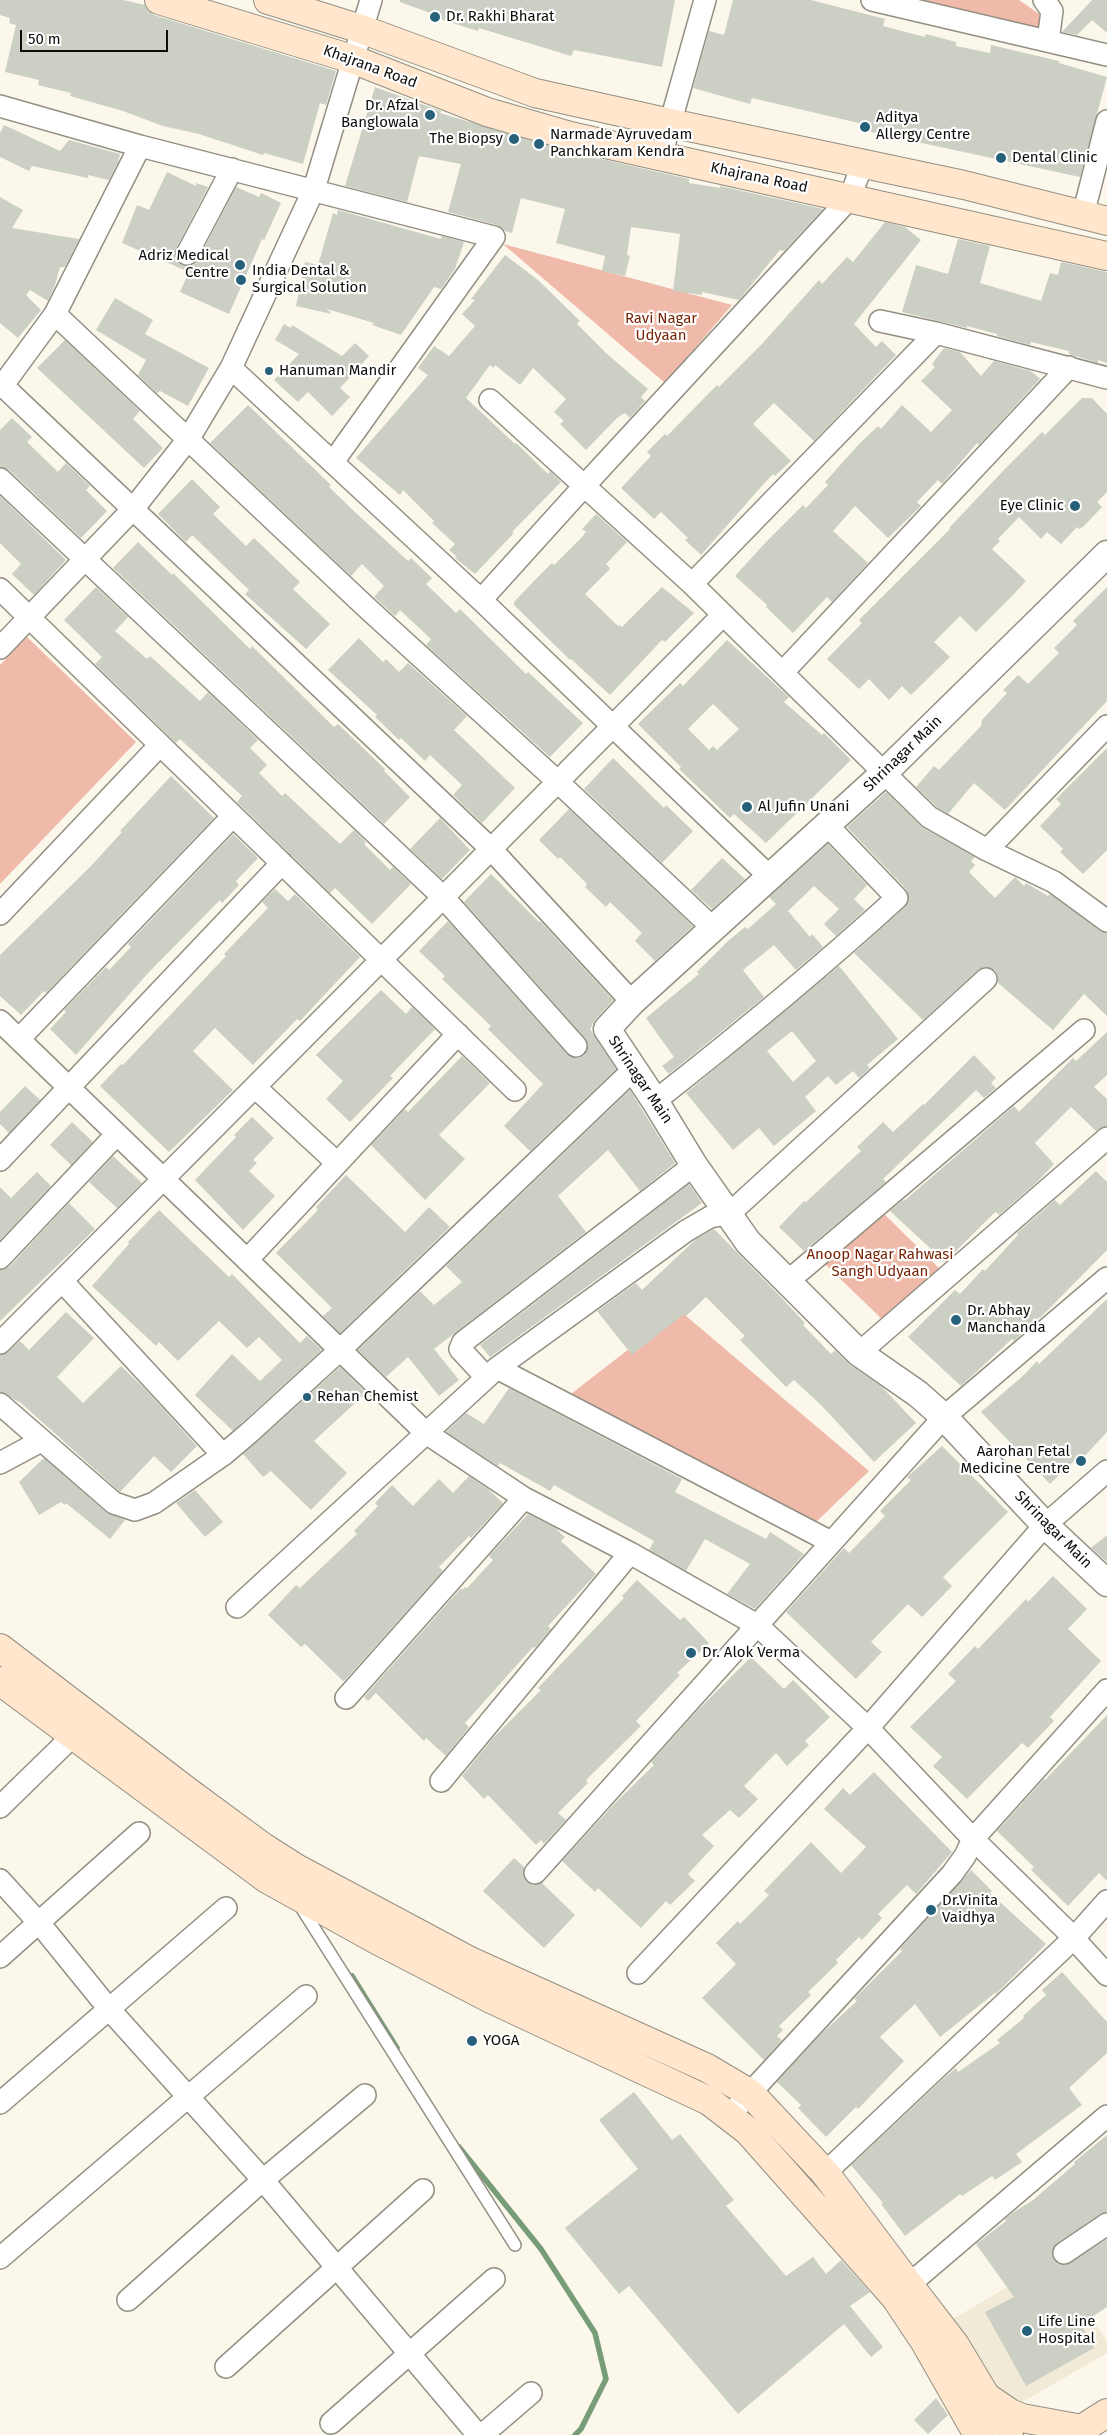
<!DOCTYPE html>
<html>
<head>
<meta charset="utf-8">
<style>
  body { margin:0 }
  #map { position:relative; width:1107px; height:2435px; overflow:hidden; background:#fbf7ea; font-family:"Fira Sans",sans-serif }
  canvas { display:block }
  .scale { position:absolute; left:20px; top:30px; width:148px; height:22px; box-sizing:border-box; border:2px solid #0e0d09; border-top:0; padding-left:6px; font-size:15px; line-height:18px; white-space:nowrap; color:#0e0d09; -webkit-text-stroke:4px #fff; paint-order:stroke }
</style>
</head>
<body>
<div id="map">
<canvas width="1107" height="2435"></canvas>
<div class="scale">50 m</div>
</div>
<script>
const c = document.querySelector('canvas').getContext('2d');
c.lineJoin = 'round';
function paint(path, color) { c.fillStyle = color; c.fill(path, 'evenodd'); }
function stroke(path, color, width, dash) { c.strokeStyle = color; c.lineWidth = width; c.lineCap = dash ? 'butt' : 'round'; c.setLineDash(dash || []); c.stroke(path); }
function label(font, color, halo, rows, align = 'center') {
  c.font = font + ' "Fira Sans",sans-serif'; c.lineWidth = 4.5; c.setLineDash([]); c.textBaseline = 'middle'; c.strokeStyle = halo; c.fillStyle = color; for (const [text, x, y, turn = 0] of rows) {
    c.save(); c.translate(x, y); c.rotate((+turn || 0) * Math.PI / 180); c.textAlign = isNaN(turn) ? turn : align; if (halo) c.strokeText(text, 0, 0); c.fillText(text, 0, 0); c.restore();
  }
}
const built = new Path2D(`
  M1053,2260L1107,2341V2353L1002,2414L948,2322Z`);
const green = new Path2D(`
  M918,0H1019L1045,18L1040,33Z
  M503,244L732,305L665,383Z
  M27,637L136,742L0,884V665Z
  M879,1209L942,1271L889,1326L825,1264Z
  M679,1310L869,1471L814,1524L571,1394Z`);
const stream = new Path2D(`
  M352,1976L397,2048
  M459,2147L541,2249L595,2333L606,2379L581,2429L575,2435`);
const building = new Path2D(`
  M0,0H123L145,5L148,11L154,15L336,71L326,105L320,103L303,164L264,153L263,155L199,134L163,126L123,111L70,96L71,93L38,85L39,80L5,72L16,25L9,23L10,18L0,15Z
  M400,0H675L662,67L574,50L571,56L479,28L478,31L440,19L441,17L400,2Z
  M733,0H811L885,19L883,26L925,37L926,34L956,42V46L990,53L991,45L1059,61V63L1107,77L1080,177L866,131L867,125L752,98L750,104L693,88L709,31L724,35Z
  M1092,0H1107V33L1092,20L1077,35L1062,32Z
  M375,87L441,111L440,113L566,151L689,179V183L720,188V186L823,209L784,251L780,250L739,300L702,292V295L673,291L680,234L631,227L627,255L630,256L625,276L602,271L605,256L556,243L565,209L521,198L512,233L505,231L497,225L448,212L461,164L419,156L407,202L345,186Z
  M4,125L60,151L69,140L120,154L118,162L109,180L88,175V178L32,166L29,171L0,157V133Z
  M167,172L196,186V183L208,187L176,249V260L182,265H193L198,260L236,187L259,197L261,193L281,203L264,240L262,239L229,314L180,292L189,272L122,243L137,205L149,210Z
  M0,197L23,210L12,228L79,239L65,267H60L55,285L48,301L30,290L26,295L41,310L18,338L0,323Z
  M338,210L441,239L442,236L464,242L455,269L441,289L434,287L401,335L372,325L374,323L327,309L332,314L296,306L305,262L318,265L333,213L337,215Z
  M885,222L905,227L921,240L854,324L876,347L882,341L896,355L814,441L774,403L753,424L791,461L775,476L773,474L761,487L701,555L685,540L688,538L661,512L654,519L621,488L651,456L647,452L665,434L667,436L717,385L719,387L762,344L819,280L822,284L847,257L853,262Z
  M958,239L990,246L980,283L1041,301L1050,273L1058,275L1061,262L1107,272V363L1098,360V363L1069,354V351L1031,342L1030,345L997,336V334L967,326V328L902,312L916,265L948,274Z
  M505,255L538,280L580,321L577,324L606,353L648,389L641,397L645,401L630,418L625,413L618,417L586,450L560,424L564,421L554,412L566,399L533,368L520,385L495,365L493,368L490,365L466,398L515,444L516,443L548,474L550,471L561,482L512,532L514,533L475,574L455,558L456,556L449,550L455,544L432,523L434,521L403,490L400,495L356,458L428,375L418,368L434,346L449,356L475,326L462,314L475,300L471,299Z
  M115,298L153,320L145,334L209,368L188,406L160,391L157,393L138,375L146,360L96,330Z
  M284,324L291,328L292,325L342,356L355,343L369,356L340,388L350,397L332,416L308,392L298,402L274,380L299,354L275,340Z
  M65,340L140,411L133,419L163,448L144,468L37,368Z
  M944,348L960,352L981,376L994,361L1031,371L1040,379L979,445L977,443L942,484L938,480L917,502L921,506L888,538L855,506L833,531L868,563L832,602L827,597L793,633L766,607L767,605L735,576L766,542L803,505L806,508L828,485L825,482L859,444L878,426L881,429L902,405L931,432L952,410L921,381L935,367L932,364Z
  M1082,398H1092L1107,414V492L1097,502L1102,507L1084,526L1079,529L1077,527L1061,544L1047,532L1041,539L1019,517L998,539L1000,541L992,549L1026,581L1012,596L976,632L960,616L934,642L950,657L911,695L902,686L889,700L869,679L859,689L827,659L862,623L859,620L950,529L949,528L1003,471L1042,432L1045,435Z
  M248,405L331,485L329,487L357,514L408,561L411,558L432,578L426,584L456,613L460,609L526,674L528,672L583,723L550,757L426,645L431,639L400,610L395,616L374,597L384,586L362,564L351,576L210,443Z
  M12,418L32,437L27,442L58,472L66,463L90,486L86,490L107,511L81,538L9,470L0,467V430Z
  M192,479L220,507L213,514L246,546L254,538L300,582L293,589L330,624L306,649L245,594L249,590L192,535L186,542L158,514Z
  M0,496L66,560L34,595L12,574L21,564L0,543Z
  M596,514L627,542L606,564L610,568L609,570L585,594L618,626L619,625L622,627L662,587L694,613L665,642L662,640L610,695L571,659L570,660L514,605V602L534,581L552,563L554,565L583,536L586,532L582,529Z
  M138,542L172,575L173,573L250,649L252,646L334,727L338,724L385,769L384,771L410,797L384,824L113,568Z
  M96,587L128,617L115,631L147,659L150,656L200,701L208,692L258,740L250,748L267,765L259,773L282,796L285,793L340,844L354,830L366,842L364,844L390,870L393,867L411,884L372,924L335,888L330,893L237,802L242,796L180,739L176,743L95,664L102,657L64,620Z
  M1107,587V701L1005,810L974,783L948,814L937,807L916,787L934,766L939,770L981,726L982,720L1007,693L1003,690L1018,675L1028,684L1059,653L1054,648L1077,625L1073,621Z
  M359,638L383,662L386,659L399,672L408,663L467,716L454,730L515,788L482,823L453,795L462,785L430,755L425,761L401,738L399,740L375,717L377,715L328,670Z
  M727,640L789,697L784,702L822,735L824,733L851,760L766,843L734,814L730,818L679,769L681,767L638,724L680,683L683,686ZM713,704L739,729L717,750L713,746L709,750L688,729Z
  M1107,748V850L1083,874L1060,852L1063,849L1040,826L1061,804L1056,799Z
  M613,758L664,808L666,805L693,831L662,863L584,789Z
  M171,776L214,818L46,993L44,991L21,1015L0,996V955L92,865L122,832L120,831Z
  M886,792L923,828L975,857L971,861L975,865L969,872L995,898L1015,877L1024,886L1026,883L1048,896L1050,894L1100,931L1107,933V1016L1084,994L1053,1030L998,983V976L995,970L984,967L978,970L923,1020L854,953L905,907L909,901L906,889L847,827Z
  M569,809L693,926L655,961L635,941L642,933L610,902L606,907L585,887L587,884L560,857L558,859L539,840Z
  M440,818L470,850L442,879L410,849Z
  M233,834L258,858L236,881L239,885L222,903L220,900L149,972L76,1055L50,1029L66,1012L64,1010L106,967L109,970L131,947L128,944Z
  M828,844L867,885L854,899L865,910L836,936L824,924L839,909L814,886L788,911L810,937L812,934L823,947L796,970L774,945L743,970L764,997L669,1074L662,1066L674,1057L646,1018L699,974L697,972L727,942L745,927L748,929L776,904L769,897Z
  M722,858L745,879L712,909L691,890Z
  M491,874L539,922L540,921L613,1000L596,1019L590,1029L616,1069L530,1151L504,1126L543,1084L488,1029L491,1026L442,979L445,976L419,951L448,921L567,1054L578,1058L585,1055L588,1044L585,1038L464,902Z
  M275,889L288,901L295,894L360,957L300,1021L297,1019L253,1065L215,1028L193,1051L233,1090L169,1152L100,1086L121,1064L123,1065L226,956L224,954L268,908L262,902Z
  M839,966L898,1039L867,1065L870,1068L859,1078L853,1071L836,1085L828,1076L805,1097L816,1111L774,1146L759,1128L733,1150L686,1093ZM792,1031L816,1061L793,1082L767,1051Z
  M381,990L406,1014L412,1007L435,1029L390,1076L393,1078L350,1122L326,1099L343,1081L316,1055Z
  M1107,1032V1075L1094,1087L1107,1099V1126L1096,1131L1071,1107L1035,1143L1054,1164L1037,1182L999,1215L996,1212L992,1215L945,1262L890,1211L903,1200L904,1201L1014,1106L1019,1112L1073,1058L1076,1061Z
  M974,1055L996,1078L991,1083L996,1088L984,1098L976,1090L883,1179L886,1182L804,1251L779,1227L804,1201L806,1202L861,1151L857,1147L883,1122L893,1132L923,1104L924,1105Z
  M462,1056L490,1083L439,1135L465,1159L425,1200L371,1145L405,1109L408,1112Z
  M25,1086L40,1100L9,1133L0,1124V1112Z
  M630,1090L675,1163L640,1191L608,1150L558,1196L586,1232L434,1349L459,1380L439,1396L408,1357L386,1377L358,1350L420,1291L434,1305L462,1282L446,1266Z
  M252,1117L274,1138L253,1160L257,1163L249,1171L275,1196L243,1230L195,1180L236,1137L234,1135Z
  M72,1122L93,1142L71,1165L50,1145Z
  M113,1156L142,1183L117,1208L89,1182Z
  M1096,1171L1107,1182V1250L1040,1318L1039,1317L1014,1341L1012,1339L961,1386L908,1337L955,1290L960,1294L983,1269L985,1271L1018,1235L1017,1233L1055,1200L1060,1205Z
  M37,1172L51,1186L0,1240V1187L11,1198Z
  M346,1175L405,1232L429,1207L450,1227L340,1333L323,1316L332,1308L276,1253L318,1210L316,1207Z
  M689,1184L702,1203L490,1357L480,1345Z
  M69,1203L95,1229L0,1321V1270L9,1267Z
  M159,1210L229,1277L232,1274L300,1343L307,1336L322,1350L233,1431L195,1395L232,1354L260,1381L282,1360L259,1337L247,1348L219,1321L178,1361L159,1342L156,1346L92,1286L129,1244L128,1242Z
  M714,1229L778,1294L805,1323L803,1325L831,1354L835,1350L850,1365L882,1387L916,1423L874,1462L822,1406L794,1380L786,1387L740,1340L745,1336L706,1297L686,1316L684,1314L632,1355L597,1311L636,1283L642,1290L696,1239Z
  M1107,1299V1432L1082,1459L1079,1456L1050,1484L981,1412L1024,1375L1037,1361L1039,1364Z
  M66,1312L94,1338L57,1377L83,1403L121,1366L144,1388L197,1446L171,1472L154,1456L120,1492L21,1403L0,1392V1355L8,1352L20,1341L29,1350Z
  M340,1367L366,1393L314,1441L347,1473L311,1510L271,1471L263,1477L243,1454Z
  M509,1388L682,1479L675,1492L766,1539L770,1532L804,1554L755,1609L727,1594L750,1564L705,1539L686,1571L649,1550L654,1541L554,1485L550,1491L500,1463L498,1466L446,1432L466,1413L484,1424Z
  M942,1446L1008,1512L943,1577L952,1586L922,1617L908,1604L871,1642L882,1652L856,1679L786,1612L844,1548L849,1553L885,1516L880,1511L911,1480L907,1477Z
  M44,1458L106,1512L125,1520L110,1539L66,1503L65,1505L61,1502L39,1515L19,1482Z
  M469,1476L489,1490L503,1503L471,1538L469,1536L439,1567L443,1571L345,1680L343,1681L305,1644L301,1647L268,1615L296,1585L300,1588L357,1534L354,1531L378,1506L375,1503L392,1485L413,1506L439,1479L453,1493Z
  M195,1490L223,1522L205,1537L176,1503Z
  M528,1514L555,1528L565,1537L561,1541L596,1574L548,1626L551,1629L535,1648L533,1647L465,1723L469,1727L446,1756L426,1738L424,1741L376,1693L368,1701L364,1697L461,1588L462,1590L465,1587L467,1588L493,1560L489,1556Z
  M1107,1535V1562L1091,1548Z
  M1053,1576L1087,1609L1068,1629L1101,1661L1050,1717L1054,1721L1028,1748L1022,1743L967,1799L933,1766L942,1757L910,1727L956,1681L948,1674L975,1646L978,1649L1026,1599L1028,1602Z
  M637,1580L680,1620L684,1617L709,1643L677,1673L680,1675L636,1721L641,1726L586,1780L588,1783L558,1813L566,1820L544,1844L541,1840L536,1845L488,1795L484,1799L462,1776L493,1738L541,1690L538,1688L624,1598L622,1596Z
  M751,1657L784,1689L793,1680L830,1717L805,1741L809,1745L787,1766L776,1753L744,1786L758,1799L739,1818L730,1810L702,1835L714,1846L688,1874L695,1881L670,1905L666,1901L641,1928L598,1888L595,1892L562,1861L617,1801L654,1765L651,1762L696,1712Z
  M1107,1715V1881L1099,1873L1068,1906L1031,1870L1034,1867L997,1831L1044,1779L1045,1780Z
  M874,1772L952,1852L916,1894L907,1885L878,1914L882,1918L862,1940L859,1937L836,1960L838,1963L808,1992L811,1995L779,2026L783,2030L777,2036L782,2040L764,2060L702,1998L736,1964L716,1943L738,1921L740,1924L769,1895L764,1891L811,1842L841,1873L866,1847L824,1809L843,1788L850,1795Z
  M514,1858L524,1867L523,1876L526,1882L533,1885L542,1883L575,1915L544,1948L483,1891Z
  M971,1870L992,1891L990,1893L1046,1944L996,1994L995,1993L940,2037L915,2004L880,2037L904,2061L858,2109L856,2107L826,2137L798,2108L801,2105L777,2082L822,2033L857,2001L854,1999L902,1951L900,1949Z
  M1062,1972L1107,2022V2053L1069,2088L1082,2105L1016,2154L1022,2162L995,2180L992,2176L962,2196L960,2194L905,2236L881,2204L883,2203L851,2165L943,2079L956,2068L958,2072L1000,2043L997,2040L1024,2018L1023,2016L1046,1995L1042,1990Z
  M634,2092L672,2140L680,2134L734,2200L726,2206L786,2276L813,2257L826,2274L841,2260L870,2292L850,2306L883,2347L871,2357L844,2324L738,2414L629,2286L619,2294L565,2228L638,2169L599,2120Z
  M1107,2135V2212L1100,2214L1057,2243L1052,2253L1058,2264L1065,2265L1107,2239V2307L1081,2324L1094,2348L1026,2386L985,2312L1014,2297L976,2244L1006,2221L1005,2219L1014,2212L1033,2200L1075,2164L1074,2162Z
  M936,2398L948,2415L928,2434L914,2420Z`);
const service = new Path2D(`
  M299,1904L515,2245`);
const minor = new Path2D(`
  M872,0L1107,55
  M1044,0L1052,11L1048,41
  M0,106L140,146L494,237L333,462
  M140,146L55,314L366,607L557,781L714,929
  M661,156L705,0
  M1083,215L1107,121
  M187,254L232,169
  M880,321L936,333L1107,378
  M231,368L481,600L770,877
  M0,383L490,848L632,1002
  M3,385L55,314
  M490,400L692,584L929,817L987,850L1054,882L1107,921
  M0,479L443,897L576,1046
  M692,584L936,333
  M0,589L515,1090
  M481,600L585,485L850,198L863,162
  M0,648L133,509L189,438L231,368L314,189L371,0
  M783,672L1069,367
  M987,850L1107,726
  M0,914L160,745
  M0,1021L426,1433L524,1498L630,1553L757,1625L868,1728L973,1839L1066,1930L1107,1975
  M19,1039L233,816
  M256,1088L337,1163
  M655,1101C738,1036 819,969 897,898L828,826
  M0,1160L282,863
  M0,1258L117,1134
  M247,1260L458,1034
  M62,1281L223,1455
  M787,1282L1084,1030
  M0,1343C242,1101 482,858 723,615
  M859,1353L1107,1138
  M497,1368L831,1542
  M486,1377L460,1349L463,1342L694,1165
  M0,1404L114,1503L135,1510L154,1503L223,1455L249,1433L340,1350L634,1069
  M0,1463L41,1441
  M237,1607L497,1368L686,1231L710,1217L729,1214L986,979
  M346,1698L524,1498
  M441,1781L630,1553
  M0,1807L84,1725
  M535,1873L944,1417L1107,1278
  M0,1880L40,1924L109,2009L263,2180L478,2435
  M0,1957L139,1833
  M638,1973L868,1728L1045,1525L1107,1471
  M0,2103L226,1908
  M729,2116L952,1874L965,1856L973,1839L1107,1690
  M825,2173L1074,1938L1107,1901
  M1064,2253L1107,2224
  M0,2258L306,1996
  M898,2294L1107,2116
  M128,2300L263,2180L365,2095
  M226,2367L423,2190
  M331,2423L494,2279
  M482,2435L531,2393`);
const tertiary = new Path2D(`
  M1107,554L884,773L632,1002L607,1029L655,1101L694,1165L748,1242L859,1353L918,1394L944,1417L1045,1525L1107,1583`);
const secondary = new Path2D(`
  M159,0L352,59L487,112L570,136L1107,256
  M268,0L361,29L535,93L670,123L964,185L1107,221
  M0,1648L187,1791L263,1847L296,1868L470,1961L707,2068L751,2094L825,2173L909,2285L955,2345L1009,2435
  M0,1681L267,1879L375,1939L491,1999L709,2101L748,2131L895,2297L925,2342L978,2435
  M988,2398L1010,2413L1022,2418L1082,2429
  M1072,2435L1107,2413`);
const markers = [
  [435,17,6,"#266079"],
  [430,115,6,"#266079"],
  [865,127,6,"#266079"],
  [514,139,6,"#266079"],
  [539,144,6,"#266079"],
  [1001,158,6,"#266079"],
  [240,265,6,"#266079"],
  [241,280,6,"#266079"],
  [269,371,5,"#266079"],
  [1075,506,6,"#266079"],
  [747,807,6,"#266079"],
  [956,1320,6,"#266079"],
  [307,1397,5,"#266079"],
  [1081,1461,6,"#266079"],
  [691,1653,6,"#266079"],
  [931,1910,6,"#266079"],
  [472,2041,6,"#266079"],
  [1027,2331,6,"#266079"]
];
const poiNames = [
  ["Dr. Rakhi Bharat",446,17],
  ["Dr. Afzal",419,106,"right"],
  ["Banglowala",419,123,"right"],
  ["Aditya",876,118],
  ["Allergy Centre",876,135],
  ["Narmade Ayruvedam",550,135],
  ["Panchkaram Kendra",550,152],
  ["The Biopsy",503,139,"right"],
  ["Dental Clinic",1012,158],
  ["Adriz Medical",229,256,"right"],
  ["Centre",229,273,"right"],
  ["India Dental &",252,271],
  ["Surgical Solution",252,288],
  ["Hanuman Mandir",279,371],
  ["Eye Clinic",1064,506,"right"],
  ["Al Jufin Unani",758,807],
  ["Dr. Abhay",967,1311],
  ["Manchanda",967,1328],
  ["Rehan Chemist",317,1397],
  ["Aarohan Fetal",1070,1452,"right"],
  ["Medicine Centre",1070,1469,"right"],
  ["Dr. Alok Verma",702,1653],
  ["Dr.Vinita",942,1901],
  ["Vaidhya",942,1918],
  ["YOGA",483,2041],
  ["Life Line",1038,2322],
  ["Hospital",1038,2339]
];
const streetNames = [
  ["Khajrana Road",370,67,20],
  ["Khajrana Road",759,178,12],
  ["Shrinagar Main",903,754,-44],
  ["Shrinagar Main",640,1080,56],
  ["Shrinagar Main",1053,1530,45]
];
const parkNames = [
  ["Ravi Nagar",661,319],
  ["Udyaan",661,336],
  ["Anoop Nagar Rahwasi",880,1255],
  ["Sangh Udyaan",880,1272]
];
paint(built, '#f1ead7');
paint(green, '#f0baaa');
stroke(stream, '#769d78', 5.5);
paint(building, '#cccfc3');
stroke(service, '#938f83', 14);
stroke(minor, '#938f83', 24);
stroke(tertiary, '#938f83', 29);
stroke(secondary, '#938f83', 30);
stroke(service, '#fff', 11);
stroke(minor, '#fff', 21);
stroke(tertiary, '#fff', 26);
stroke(secondary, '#ffe6cc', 28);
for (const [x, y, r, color] of markers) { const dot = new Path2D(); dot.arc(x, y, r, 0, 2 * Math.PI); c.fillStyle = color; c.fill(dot); stroke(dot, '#fff', 2); }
label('15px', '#0e0d09', '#fff', poiNames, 'left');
label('15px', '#0e0d09', '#fff', streetNames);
label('15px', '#772406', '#fff', parkNames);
</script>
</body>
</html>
